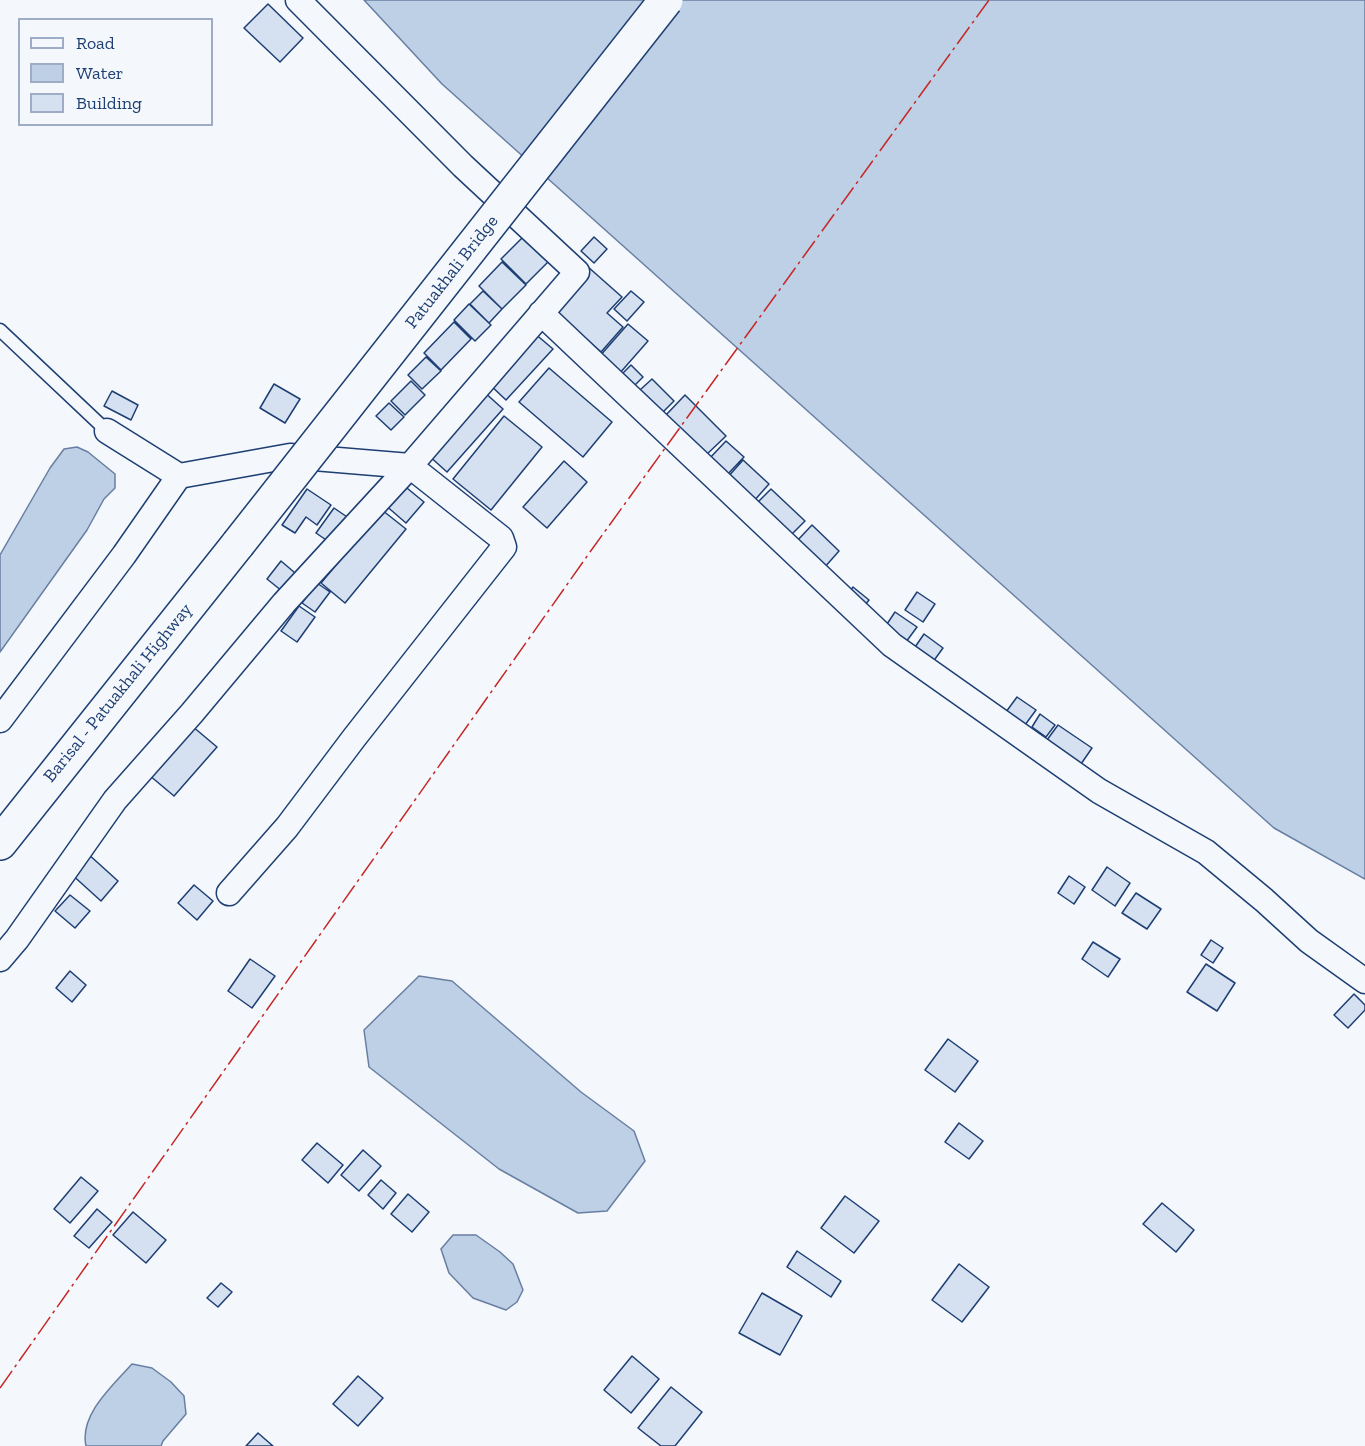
<!DOCTYPE html>
<html>
<head>
<meta charset="utf-8">
<style>
  body { margin:0 }
  #map { position:relative; width:1365px; height:1446px; overflow:hidden; background:#f4f7fb; font-family:"Zilla Slab",serif }
  canvas { display:block }
  .legend { position:absolute; left:18px; top:18px; width:195px; height:108px; box-sizing:border-box; background:#f4f7fb; border:2px solid #9eadc5; margin:0; padding:8px 10px; list-style:none; font-size:18px; color:#1d3f73 }
  .legend li { display:flex; align-items:center; gap:12px; height:30px }
  .legend b { width:30px; border:2px solid #9eadc5 }
</style>
</head>
<body>
<div id="map">
<canvas width="1365" height="1446"></canvas>
<ul class="legend">
<li><b style="height:8px;background:#f4f7fb"></b>Road</li>
<li><b style="height:16px;background:#bed0e5"></b>Water</li>
<li><b style="height:16px;background:#d5e0f0"></b>Building</li>
</ul>
</div>
<script>
const c = document.querySelector('canvas').getContext('2d');
c.lineJoin = 'round';
function paint(path, color) { c.fillStyle = color; c.fill(path, 'evenodd'); }
function stroke(path, color, width, dash) { c.strokeStyle = color; c.lineWidth = width; c.lineCap = dash ? 'butt' : 'round'; c.setLineDash(dash || []); c.stroke(path); }
function label(font, color, halo, rows, align = 'center') {
  c.font = font + ' "Zilla Slab",serif'; c.lineWidth = 4.5; c.setLineDash([]); c.textBaseline = 'middle'; c.strokeStyle = halo; c.fillStyle = color; for (const [text, x, y, turn = 0] of rows) {
    c.save(); c.translate(x, y); c.rotate((+turn || 0) * Math.PI / 180); c.textAlign = isNaN(turn) ? turn : align; if (halo) c.strokeText(text, 0, 0); c.fillText(text, 0, 0); c.restore();
  }
}
const water = new Path2D(`
  M364,0H1365V879L1274,828L442,84Z
  M77,447L88,452L115,474V488L104,499L87,530L0,652V555L50,468L64,449Z
  M419,976L452,981L581,1092L634,1131L645,1161L607,1211L578,1213L499,1169L369,1067L364,1030Z
  M453,1235H476L500,1252L513,1264L523,1290L517,1302L506,1310L473,1298L449,1273L441,1249Z
  M132,1364L152,1368L171,1382L184,1396L186,1414L163,1441L161,1446H86C79,1415 113,1385 132,1364Z`);
const building = new Path2D(`
  M268,4L303,38L280,62L244,28Z
  M528,232L553,257L526,284L501,259Z
  M594,237L607,249L594,263L581,251Z
  M502,262L526,285L502,309L479,286Z
  M587,266L622,297L607,313L623,327L601,352L551,308Z
  M483,291L502,309L489,323L470,304Z
  M631,291L644,302L627,321L614,309Z
  M469,304L491,325L475,341L454,320Z
  M454,322L471,339L441,370L424,353Z
  M628,324L648,341L619,374L599,357Z
  M533,332L553,349L506,400L488,383Z
  M426,357L441,371L422,389L408,375Z
  M631,365L643,377L633,387L621,375Z
  M549,368L612,422L583,457L519,402Z
  M652,379L674,401L663,412L640,390Z
  M411,381L425,395L405,415L391,401Z
  M274,384L300,399L285,423L260,408Z
  M112,391L138,405L131,420L104,406Z
  M483,391L503,409L447,472L427,454Z
  M685,395L726,436L705,456L665,416Z
  M389,403L404,417L391,430L376,416Z
  M504,416L542,447L491,510L453,479Z
  M726,441L744,457L726,476L708,460Z
  M743,460L769,484L753,502L727,478Z
  M564,461L587,482L547,528L523,507Z
  M402,484L424,502L406,523L384,504Z
  M307,489L331,505L317,525L306,517L295,533L282,525Z
  M771,489L805,521L790,536L756,504Z
  M334,508L353,521L335,546L316,533Z
  M382,510L406,529L345,603L321,583Z
  M812,525L839,551L824,568L796,542Z
  M281,561L301,578L287,595L267,579Z
  M317,583L330,592L315,612L302,603Z
  M853,587L869,600L862,609L846,596Z
  M917,592L935,604L923,622L905,610Z
  M299,606L315,617L297,642L281,631Z
  M895,612L917,627L906,642L885,627Z
  M924,634L943,648L930,666L911,653Z
  M1017,697L1036,710L1025,725L1006,712Z
  M1040,714L1055,725L1046,737L1032,727Z
  M1058,725L1092,748L1081,764L1047,740Z
  M192,726L217,747L174,796L149,775Z
  M87,853L118,881L101,901L69,872Z
  M1107,867L1130,883L1115,906L1092,890Z
  M1069,876L1085,887L1074,904L1058,893Z
  M194,885L213,901L197,920L178,903Z
  M1136,893L1161,909L1147,929L1122,913Z
  M70,895L90,911L75,928L55,911Z
  M1211,940L1223,948L1213,963L1201,955Z
  M1093,942L1120,959L1108,977L1082,959Z
  M250,959L275,976L252,1008L228,991Z
  M1206,964L1235,983L1217,1011L1187,992Z
  M70,971L86,985L72,1002L56,988Z
  M1354,994L1365,1005V1010L1348,1028L1334,1015Z
  M948,1039L978,1061L955,1092L925,1070Z
  M959,1123L983,1141L969,1159L945,1142Z
  M317,1143L343,1165L328,1183L302,1160Z
  M363,1150L381,1166L359,1191L341,1175Z
  M81,1177L98,1191L70,1223L54,1209Z
  M381,1180L396,1193L383,1209L368,1195Z
  M408,1194L429,1212L412,1232L391,1214Z
  M845,1196L879,1221L854,1253L821,1228Z
  M1162,1203L1194,1230L1176,1252L1143,1224Z
  M97,1209L112,1222L89,1248L74,1236Z
  M133,1212L166,1240L146,1263L113,1235Z
  M797,1251L841,1281L831,1297L787,1267Z
  M959,1264L989,1287L962,1322L932,1300Z
  M221,1283L232,1292L218,1307L207,1298Z
  M762,1293L802,1316L780,1355L739,1333Z
  M632,1356L659,1379L631,1413L604,1390Z
  M358,1376L383,1398L358,1426L333,1404Z
  M671,1387L702,1412L675,1446H661L638,1428Z
  M258,1433L273,1446H246Z`);
const service = new Path2D(`
  M0,330L107,431`);
const minor = new Path2D(`
  M541,313L892,645L1099,791L1206,852L1264,900L1309,941L1365,981
  M107,431L179,476
  M0,720L124,555L179,476L290,456L410,466L501,538L504,547L354,738L287,827L229,893
  M0,959L17,939L115,800L192,713L284,603L410,466L577,272L463,166L298,0`);
const trunk = new Path2D(`
  M0,843L238,544`);
const trunkBridge = new Path2D(`
  M238,544L666,0`);
const power = new Path2D(`
  M0,1388L590,552L989,0`);
const streetNames = [
  ["Patuakhali Bridge",452,272,-52],
  ["Barisal - Patuakhali Highway",118,693,-51]
];
paint(water, '#bed0e5');
stroke(water, '#687fa3', 1.5);
paint(building, '#d5e0f0');
stroke(building, '#1d3f73', 1.5);
stroke(service, '#1d3f73', 15);
stroke(minor, '#1d3f73', 27);
stroke(trunk, '#1d3f73', 36);
stroke(service, '#f4f7fb', 12);
stroke(minor, '#f4f7fb', 24);
stroke(trunk, '#f4f7fb', 33);
stroke(trunkBridge, '#1d3f73', 36, []);
stroke(trunkBridge, '#f4f7fb', 33);
stroke(power, '#c62828', 1.5, [21, 4.5, 3, 4.5]);
label('18px', '#1d3f73', '#f4f7fb', streetNames);
</script>
</body>
</html>
